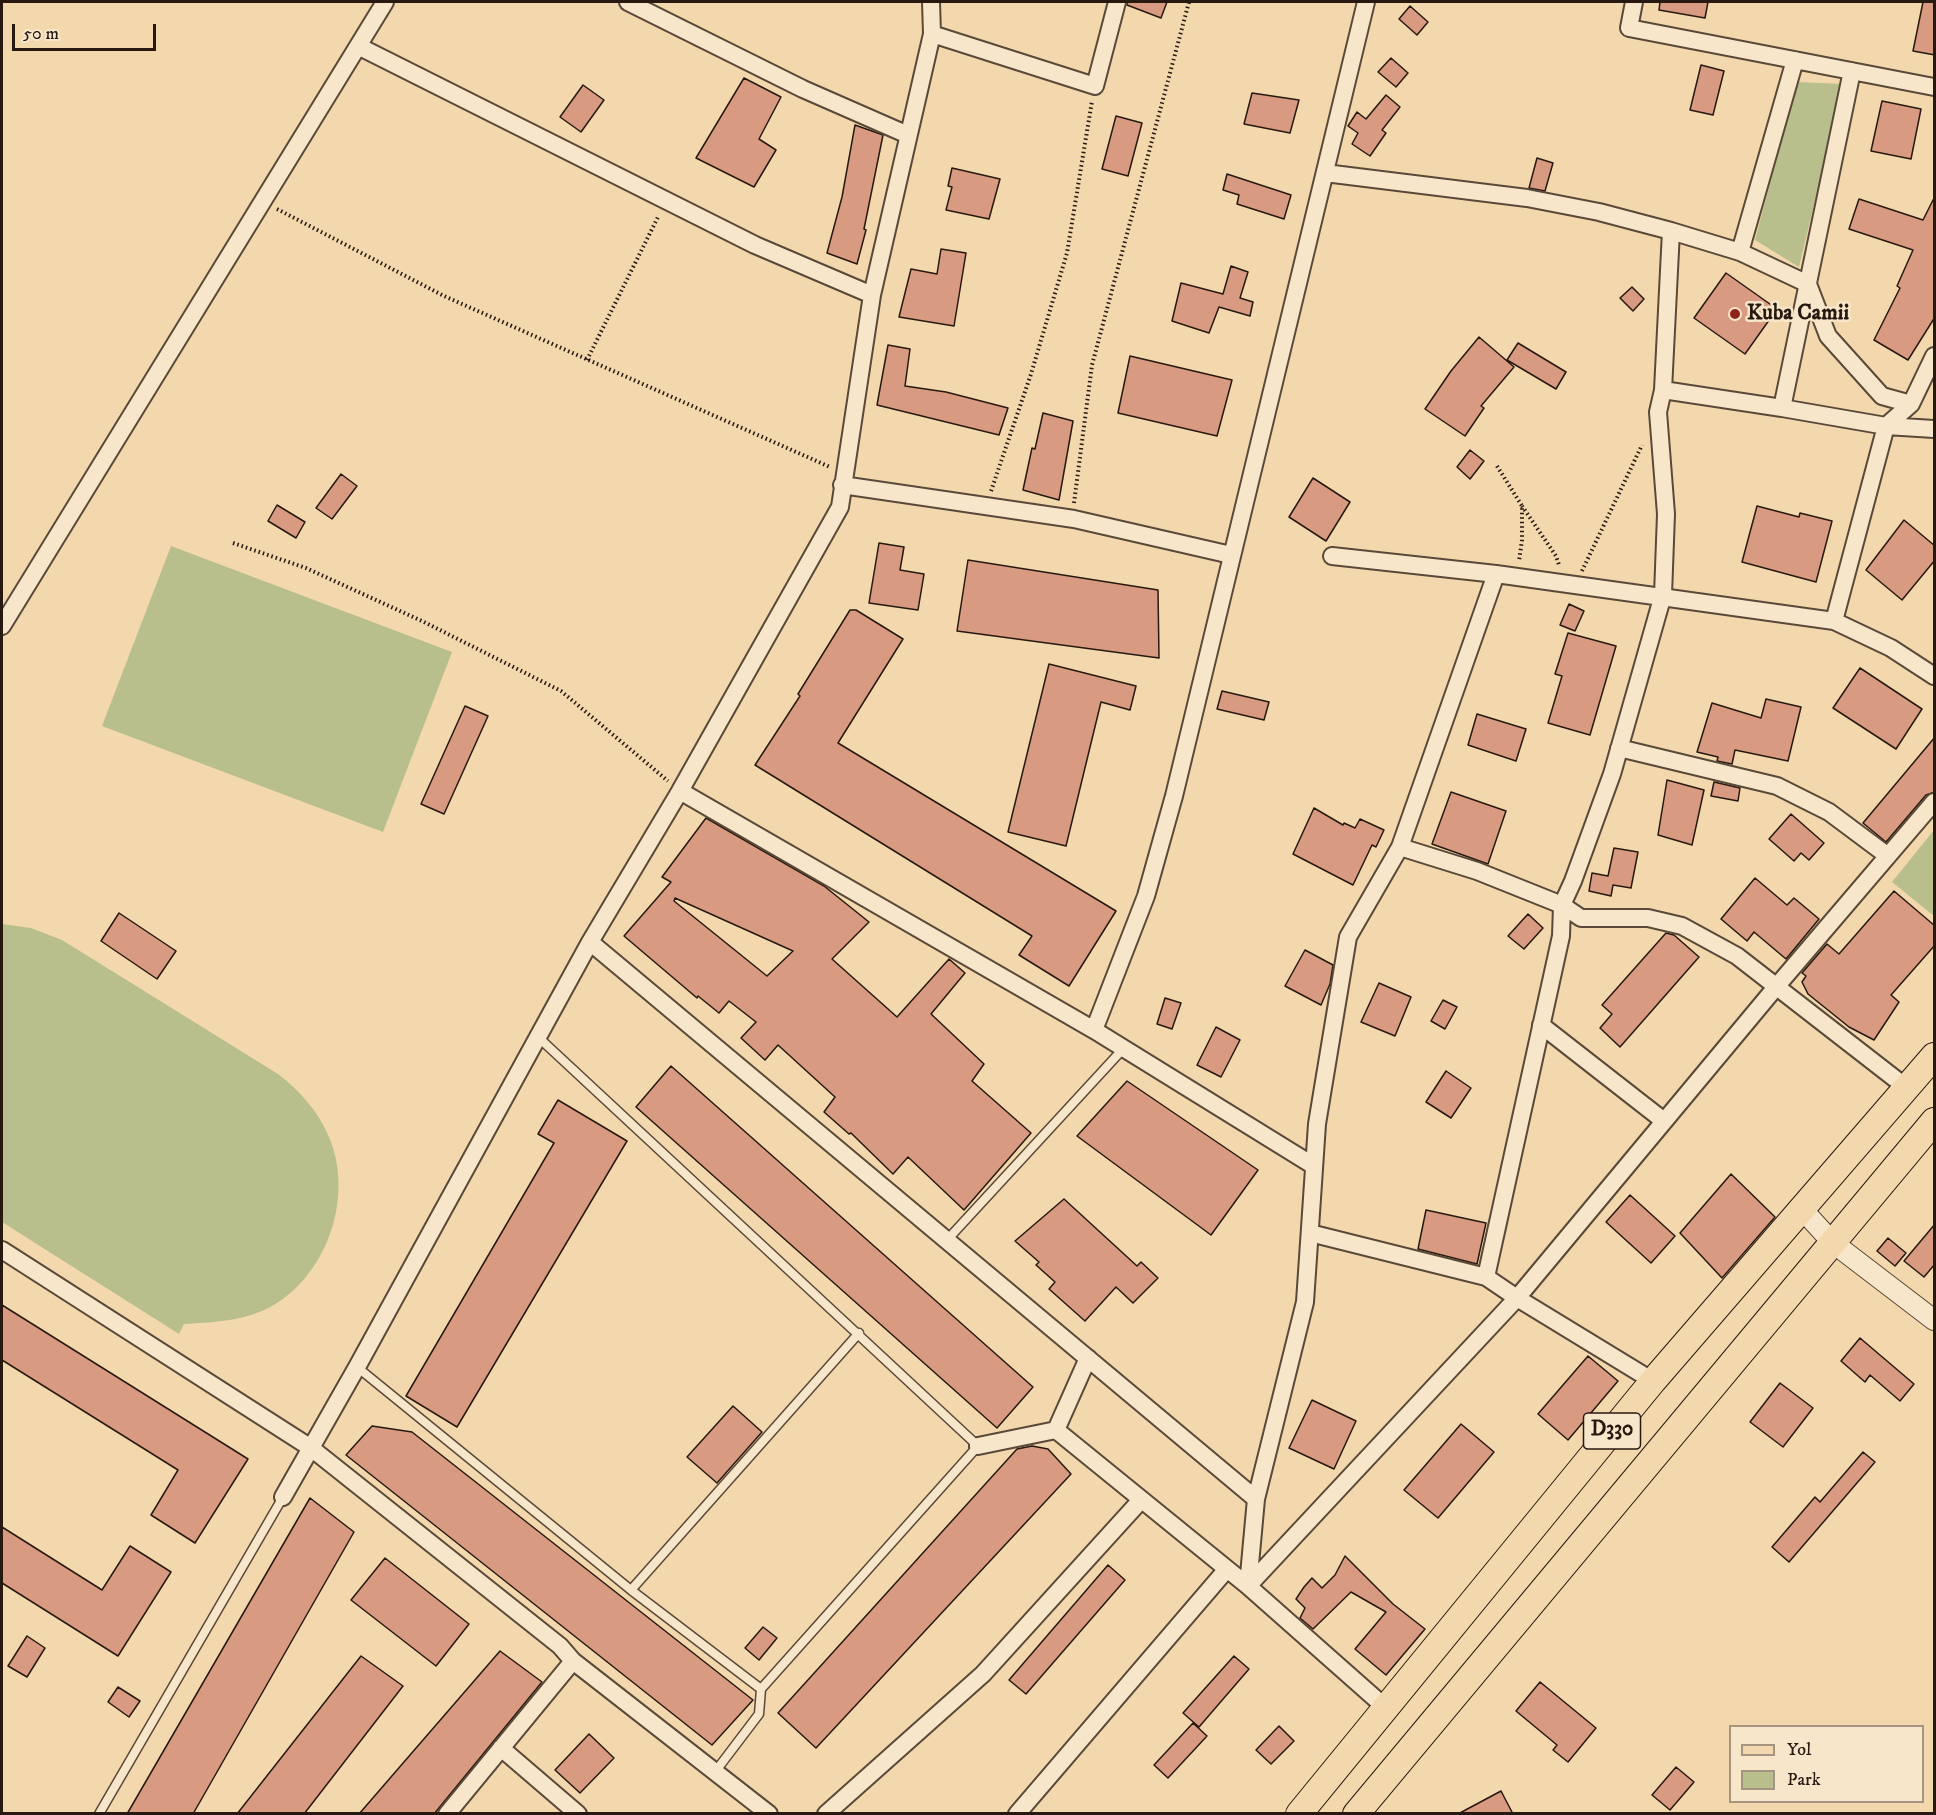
<!DOCTYPE html>
<html>
<head>
<meta charset="utf-8">
<style>
  body { margin:0 }
  #map { position:relative; width:1936px; height:1815px; overflow:hidden; background:#f3d8ae; font-family:"IM FELL DW Pica",serif }
  canvas { display:block }
  .frame { position:absolute; inset:0; border:3px solid #271910; pointer-events:none }
  .legend { position:absolute; left:1729px; top:1725px; width:195px; height:78px; box-sizing:border-box; background:#f7e6ca; border:2px solid #a49480; margin:0; padding:8px 10px; list-style:none; font-size:18px; color:#271910 }
  .legend li { display:flex; align-items:center; gap:12px; height:30px }
  .legend b { width:30px; border:2px solid #a49480 }
  .scale { position:absolute; left:12px; top:24px; width:144px; height:27px; box-sizing:border-box; border:3px solid #271910; border-top:0; padding-left:8px; font-size:18px; line-height:21px; white-space:nowrap; color:#271910; -webkit-text-stroke:4px #f7e6ca; paint-order:stroke }
</style>
</head>
<body>
<div id="map">
<canvas width="1936" height="1815"></canvas>
<div class="frame"></div>
<ul class="legend">
<li><b style="height:8px;background:#f3d8ae"></b>Yol</li>
<li><b style="height:16px;background:#b8bf8c"></b>Park</li>
</ul>
<div class="scale">50 m</div>
</div>
<script>
const c = document.querySelector('canvas').getContext('2d');
c.lineJoin = 'round';
function paint(path, color) { c.fillStyle = color; c.fill(path, 'evenodd'); }
function stroke(path, color, width, dash) { c.strokeStyle = color; c.lineWidth = width; c.lineCap = dash ? 'butt' : 'round'; c.setLineDash(dash || []); c.stroke(path); }
function label(font, color, halo, rows, align = 'center') {
  c.font = font + ' "IM FELL DW Pica",serif'; c.lineWidth = 5; c.setLineDash([]); c.textBaseline = 'middle'; c.strokeStyle = halo; c.fillStyle = color; for (const [text, x, y, turn = 0] of rows) {
    c.save(); c.translate(x, y); c.rotate((+turn || 0) * Math.PI / 180); c.textAlign = isNaN(turn) ? turn : align; if (halo) c.strokeText(text, 0, 0); c.fillText(text, 0, 0); c.restore();
  }
}
const green = new Path2D(`
  M1797,82L1843,84L1799,267L1755,240Z
  M171,546L452,652L383,832L102,726Z
  M1934,830V916L1892,882Z
  M2,924L31,928L62,940L278,1074C300,1091 318,1111 329,1137C353,1193 330,1267 280,1301C251,1321 218,1322 184,1324L179,1334L2,1222Z`);
const building = new Path2D(`
  M1127,2H1167L1161,18L1127,5Z
  M1660,2H1708L1705,18L1659,10Z
  M1923,2H1935V55L1913,51Z
  M1410,6L1428,22L1417,35L1399,19Z
  M1391,58L1408,73L1396,87L1378,72Z
  M1701,65L1724,71L1713,115L1690,110Z
  M744,78L781,97L759,139L776,150L754,187L696,158Z
  M583,85L604,100L581,132L560,117Z
  M1252,93L1299,100L1290,133L1244,124Z
  M1386,95L1400,107L1382,130L1386,133L1370,156L1352,144L1358,133L1348,126L1357,112L1366,119Z
  M1882,101L1921,109L1911,159L1871,151Z
  M1116,116L1142,123L1128,176L1102,169Z
  M855,125L883,135L864,229L866,230L857,264L827,253L842,197Z
  M1537,158L1553,163L1545,191L1529,188Z
  M952,168L1000,179L989,219L946,210L952,187L948,186Z
  M1227,174L1291,195L1284,219L1237,204L1239,195L1223,190Z
  M1935,196V317L1908,360L1874,340L1900,288L1897,286L1913,250L1849,229L1859,199L1923,220Z
  M941,249L966,253L954,326L899,317L911,269L937,274Z
  M1231,266L1248,272L1240,298L1253,302L1250,316L1219,307L1209,333L1172,321L1181,283L1223,294Z
  M1726,273L1777,309L1745,354L1694,318Z
  M1632,287L1644,299L1633,311L1620,298Z
  M1479,337L1514,367L1481,406L1484,408L1465,436L1425,409L1451,371Z
  M1518,343L1566,372L1556,389L1507,360Z
  M888,345L910,349L905,386L946,392L1008,408L999,435L877,405Z
  M1130,356L1232,380L1217,436L1118,413Z
  M1043,413L1073,421L1059,500L1023,490L1032,448L1035,449Z
  M1470,450L1484,461L1470,479L1457,467Z
  M341,474L357,486L332,519L316,508Z
  M1313,478L1350,502L1326,541L1289,517Z
  M277,505L305,522L296,538L268,521Z
  M1757,506L1799,517L1800,513L1832,521L1816,582L1742,562Z
  M1904,520L1935,546V560L1902,600L1866,570Z
  M879,543L904,547L900,570L924,574L918,610L869,603Z
  M968,560L1158,590L1159,658L957,631Z
  M1569,604L1584,611L1575,631L1560,625Z
  M850,610H856L903,639L838,743L1116,911L1069,986L1019,955L1032,936L755,765L800,696L798,694Z
  M1568,633L1616,646L1590,735L1548,723L1562,676L1555,674Z
  M1049,664L1136,686L1130,710L1101,702L1066,846L1008,832Z
  M1860,668L1922,709L1896,749L1833,708Z
  M1222,691L1269,702L1264,720L1217,709Z
  M1766,699L1801,707L1788,761L1735,750L1732,764L1717,761L1718,757L1697,752L1712,703L1761,718Z
  M465,706L488,716L444,814L421,804Z
  M1477,714L1526,729L1516,761L1468,745Z
  M1935,737V792L1926,795L1886,842L1863,823Z
  M1667,780L1704,790L1692,845L1658,835Z
  M1714,782L1740,788L1738,801L1711,796Z
  M1451,792L1506,811L1488,864L1432,844Z
  M1314,808L1343,825L1344,823L1355,828L1360,819L1384,830L1376,847L1372,845L1353,885L1293,854Z
  M1791,814L1824,843L1809,860L1801,853L1794,861L1769,839Z
  M706,818L824,886L869,922L832,959L897,1017L949,959L965,973L931,1014L984,1064L972,1081L1031,1133L964,1210L908,1157L893,1174L851,1133L849,1134L824,1112L835,1097L778,1045L765,1060L741,1038L756,1022L729,1001L719,1013L698,996L697,998L624,936L671,882L662,877ZM675,898L793,951L767,976L674,901Z
  M1614,848L1638,852L1631,888L1613,885L1611,896L1589,891L1592,873L1608,876Z
  M1755,878L1787,905L1794,898L1819,919L1786,959L1754,932L1747,941L1721,919Z
  M1894,891L1935,926V945L1891,995L1899,1002L1874,1040L1849,1027L1808,994L1802,982L1806,976L1802,973L1827,944L1839,954Z
  M119,913L176,951L157,979L101,941Z
  M1528,914L1543,928L1524,949L1508,936Z
  M1666,933L1674,935L1699,957L1620,1047L1600,1028L1612,1014L1602,1005Z
  M1305,950L1333,965L1330,984L1321,1005L1285,986Z
  M1379,983L1411,997L1395,1036L1361,1022Z
  M1165,998L1181,1003L1172,1029L1157,1024Z
  M1443,1000L1457,1007L1445,1029L1431,1021Z
  M1216,1027L1240,1040L1221,1077L1197,1065Z
  M671,1066L1033,1387L997,1428L636,1107Z
  M1446,1071L1471,1088L1451,1118L1426,1102Z
  M1127,1081L1258,1170L1211,1235L1077,1136Z
  M558,1100L627,1141L457,1427L406,1396L554,1143L538,1134Z
  M1731,1174L1775,1217L1722,1278L1680,1233Z
  M1630,1195L1675,1236L1651,1263L1606,1222Z
  M1064,1199L1137,1266L1141,1262L1158,1278L1133,1303L1116,1287L1085,1321L1049,1289L1055,1282L1036,1265L1039,1262L1015,1241Z
  M1426,1210L1486,1223L1477,1264L1418,1249Z
  M1935,1224V1264L1924,1277L1904,1261Z
  M1888,1238L1906,1253L1895,1266L1877,1251Z
  M2,1305L248,1459L195,1543L151,1515L178,1470L2,1360Z
  M1860,1338L1914,1384L1900,1401L1870,1375L1865,1382L1841,1361Z
  M1588,1356L1618,1381L1568,1440L1538,1414Z
  M1780,1383L1813,1408L1783,1447L1750,1422Z
  M1312,1400L1356,1421L1334,1469L1289,1448Z
  M733,1406L762,1432L717,1483L687,1457Z
  M1461,1424L1494,1452L1438,1518L1404,1490Z
  M372,1426L412,1432L753,1700L712,1745L346,1455Z
  M1032,1446L1048,1449L1071,1474L816,1748L778,1713L1017,1449Z
  M1863,1452L1875,1462L1789,1562L1772,1547L1815,1497L1820,1502Z
  M310,1498L354,1532L193,1814H127Z
  M2,1527L102,1590L130,1546L171,1572L118,1656L2,1583Z
  M1345,1556L1393,1604L1425,1629L1386,1675L1355,1649L1386,1612L1351,1592L1313,1629L1300,1618L1305,1608L1296,1599L1304,1587L1312,1578L1322,1588L1335,1575Z
  M385,1558L469,1624L436,1666L351,1600Z
  M1108,1565L1125,1580L1026,1694L1009,1680Z
  M763,1627L777,1638L759,1660L745,1648Z
  M27,1636L45,1648L27,1677L8,1666Z
  M500,1651L542,1682L434,1814H359Z
  M361,1656L403,1686L304,1814H237Z
  M1234,1656L1249,1669L1199,1727L1183,1713Z
  M1540,1682L1596,1728L1568,1762L1553,1750L1557,1745L1516,1711Z
  M118,1687L140,1701L129,1717L108,1702Z
  M1193,1723L1207,1736L1168,1778L1154,1765Z
  M1279,1726L1294,1741L1271,1764L1256,1750Z
  M589,1734L614,1758L580,1793L555,1770Z
  M1676,1767L1694,1782L1670,1810L1652,1795Z
  M1501,1791L1513,1814H1458Z`);
const path = new Path2D(`
  M277,209L444,296L830,467
  M587,360L659,215
  M1497,466L1522,506V540L1519,561
  M991,491L1031,374L1067,253L1092,101
  M1074,503L1092,365L1189,2
  M1522,506L1556,556L1559,565
  M233,543L306,568L424,622L561,691L668,781
  M1582,571L1642,445`);
const service = new Path2D(`
  M947,1240L1123,1049
  M357,1367L631,1590L761,1689L978,1446L538,1037
  M631,1590L859,1333
  M715,1772L759,1714L761,1689
  M99,1814L283,1497`);
const minor = new Path2D(`
  M628,2L803,89L908,135
  M931,2L932,34
  M1634,2L1629,28L1934,87
  M358,46L755,245L872,295
  M1852,71L1782,408L1886,426L1934,429
  M1325,173L1527,198L1599,212L1671,231L1740,252L1808,284L1828,336L1882,396L1911,404
  M1740,252L1795,60
  M1663,390L1782,408
  M842,485L1074,519L1231,555
  M1332,556L1496,574
  M1834,621L1886,426L1911,404L1934,356
  M2,626L385,2
  M1619,748L1777,786L1829,812L1888,856
  M680,791L1094,1030L1314,1166
  M1400,847L1477,871L1562,905L1581,918H1648L1682,926L1737,956L1907,1088
  M590,942L1256,1499
  M1541,1025L1664,1121
  M1094,1030L1146,896L1174,796L1366,2
  M1310,1233L1486,1277L1517,1298L1653,1381
  M2,1250L311,1448L560,1646L573,1661
  M1486,1277L1561,936L1562,905L1573,881L1612,774L1663,595L1666,514L1658,412L1663,390L1671,231
  M1056,1430L1088,1358
  M978,1446L1056,1430L1248,1586L1517,1298L1776,987L1934,802
  M283,1497L357,1367L590,942L680,791L840,507L872,295L932,34L1095,86L1117,2
  M1386,1708L1248,1586L1256,1499L1305,1302L1317,1124L1348,937L1400,847L1496,574L1834,621L1891,648L1934,676
  M501,1748L578,1814
  M447,1814L573,1661L769,1814
  M826,1814L983,1674L1141,1500
  M1017,1814L1227,1569`);
const tertiary = new Path2D(`
  M1801,1208L1832,1242L1934,1320`);
const primary = new Path2D(`
  M1299,1814L1653,1381L1934,1056
  M1356,1814L1934,1121`);
const markers = [
  [1735,314,6,"#8f2418"]
];
const shields = [
  [1612,1431,57]
];
const shieldNames = [
  ["D330",1612,1431]
];
const poiNames = [
  ["Kuba Camii",1747,314]
];
paint(green, '#b8bf8c');
paint(building, '#d89a80');
stroke(building, '#271910', 1.5);
stroke(service, '#5a4938', 11);
stroke(minor, '#5a4938', 20);
stroke(tertiary, '#5a4938', 22);
stroke(primary, '#271910', 28);
stroke(path, '#271910', 4, [1.5, 3]);
stroke(service, '#f7e6ca', 8);
stroke(minor, '#f7e6ca', 16);
stroke(tertiary, '#f7e6ca', 20);
stroke(primary, '#f3d8ae', 26);
for (const [x, y, r, color] of markers) { const dot = new Path2D(); dot.arc(x, y, r, 0, 2 * Math.PI); c.fillStyle = color; c.fill(dot); stroke(dot, '#f7e6ca', 2); }
for (const [x, y, w] of shields) { const box = new Path2D(); box.roundRect(x - w / 2, y - 18, w, 36, 4.5); c.fillStyle = '#f7e6ca'; c.fill(box); stroke(box, '#271910', 1.5); }
label('bold 21px', '#271910', null, shieldNames);
label('bold 22px', '#271910', '#f7e6ca', poiNames, 'left');
</script>
</body>
</html>
